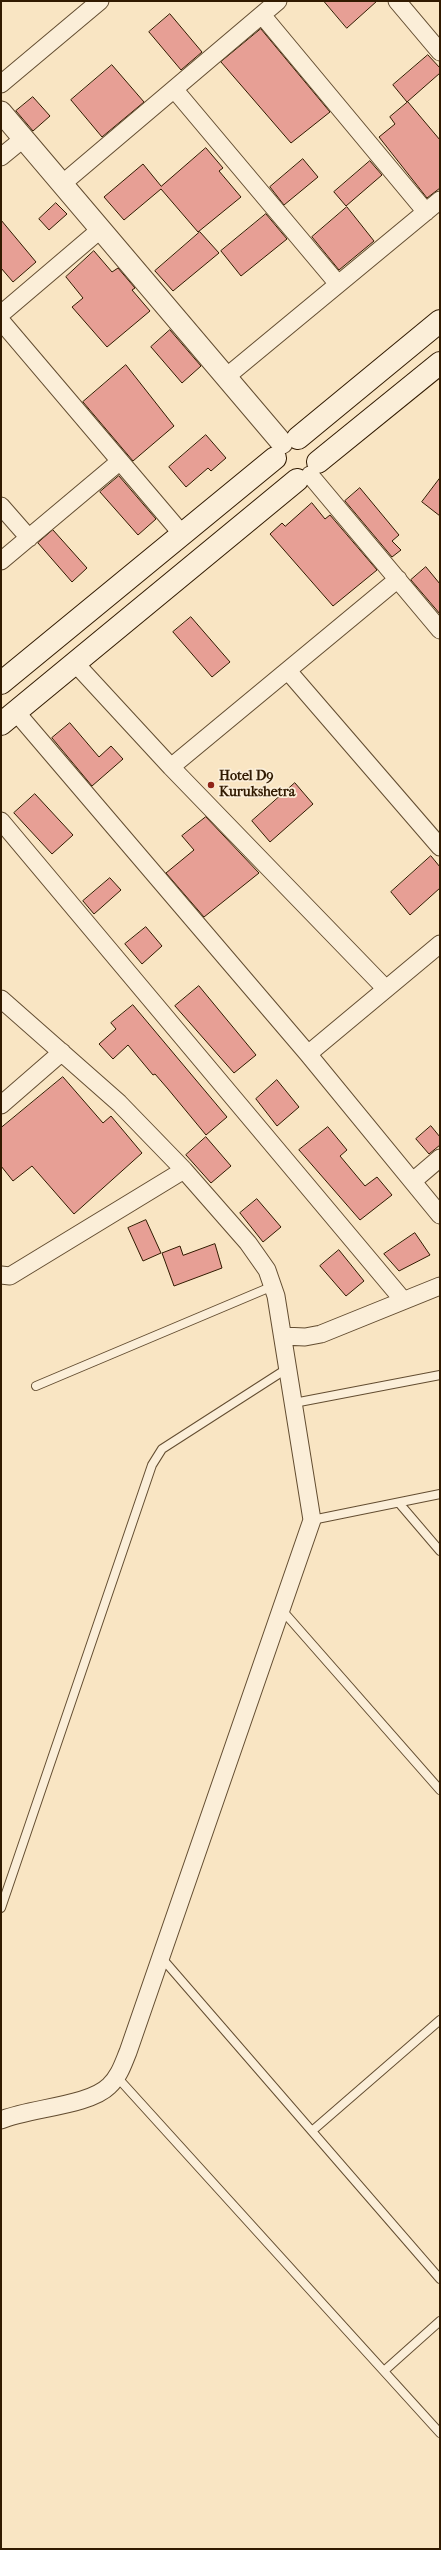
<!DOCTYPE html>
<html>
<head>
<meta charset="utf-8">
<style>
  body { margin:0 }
  #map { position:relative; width:441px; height:2550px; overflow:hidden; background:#f9e5c3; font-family:"IM FELL French Canon",serif }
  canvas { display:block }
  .frame { position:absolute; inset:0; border:2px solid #311a00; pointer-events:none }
</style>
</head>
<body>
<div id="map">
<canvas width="441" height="2550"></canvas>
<div class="frame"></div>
</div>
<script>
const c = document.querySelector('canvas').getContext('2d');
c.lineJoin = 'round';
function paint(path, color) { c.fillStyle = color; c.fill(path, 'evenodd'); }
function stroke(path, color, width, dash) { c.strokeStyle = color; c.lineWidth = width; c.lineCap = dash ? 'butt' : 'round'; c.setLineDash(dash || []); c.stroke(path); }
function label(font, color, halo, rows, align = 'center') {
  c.font = font + ' "IM FELL French Canon",serif'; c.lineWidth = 3.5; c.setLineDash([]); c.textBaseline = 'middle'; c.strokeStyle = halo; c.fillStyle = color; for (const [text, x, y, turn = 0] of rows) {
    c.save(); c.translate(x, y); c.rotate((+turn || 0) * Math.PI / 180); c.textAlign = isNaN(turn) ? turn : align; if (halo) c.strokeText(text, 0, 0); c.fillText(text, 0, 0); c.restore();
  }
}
const building = new Path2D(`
  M324,1H377L347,28Z
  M170,14L202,52L181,70L149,32Z
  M261,29L330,112L291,143L221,62Z
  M428,55L440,68V73L407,102L393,85Z
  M112,65L144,102L102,137L71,100Z
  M33,97L50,116L33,131L16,111Z
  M408,102L440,140V188L427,198L379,137L395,124L390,117Z
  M206,148L223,168L219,171L241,197L198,232L161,189L124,220L104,197L143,164L161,186Z
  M303,159L318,177L284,205L270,187Z
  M370,161L382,175L346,206L334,192Z
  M56,203L67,214L49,230L39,219Z
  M347,207L374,241L339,270L312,237Z
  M266,214L287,239L241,276L221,251Z
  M1,220L36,262L13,282L1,268Z
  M200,232L219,253L173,291L155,271Z
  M94,251L112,272L118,268L135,288L132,290L150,311L107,347L72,307L83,298L66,277Z
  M170,330L201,366L182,383L151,347Z
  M126,365L174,426L133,461L83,402Z
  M206,435L226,458L211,471L208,468L186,487L169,467Z
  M119,476L156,519L138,535L100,492Z
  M440,478V516L422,502Z
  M360,488L399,535L392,541L401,550L392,557L345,501Z
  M312,503L325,519L330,515L377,570L333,606L270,534L282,523L285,526Z
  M53,530L87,568L72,582L38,543Z
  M426,567L440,584V614L411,580Z
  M191,617L230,662L212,677L173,632Z
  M70,723L99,757L111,746L123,759L92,786L52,738Z
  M295,783L313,804L270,842L252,821Z
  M35,794L73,835L52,854L14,813Z
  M206,817L259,873L204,917L166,873L194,850L182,836Z
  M431,856L440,867V888L410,915L391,892Z
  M110,878L121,890L94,914L83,901Z
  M146,927L162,946L142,964L125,944Z
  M199,986L256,1055L234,1073L175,1006Z
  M133,1005L227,1117L206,1135L168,1089L155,1074L153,1075L128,1045L113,1059L99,1044L116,1029L111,1023Z
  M63,1077L103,1123L111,1116L142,1153L74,1214L32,1166L13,1181L1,1166V1128Z
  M277,1080L299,1107L277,1126L256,1099Z
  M431,1126L440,1137V1145L429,1154L416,1139Z
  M328,1127L347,1150L340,1156L365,1186L377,1177L392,1195L360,1220L299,1150Z
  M206,1137L231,1166L211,1183L186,1155Z
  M257,1199L281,1227L263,1242L240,1213Z
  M146,1220L161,1253L143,1261L128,1228Z
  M415,1233L430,1255L399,1271L384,1254Z
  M215,1244L222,1268L174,1286L162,1253L180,1246L183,1255Z
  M339,1250L364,1281L346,1296L320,1266Z`);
const service = new Path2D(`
  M36,1386L273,1286
  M294,1403L440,1375
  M399,1503L440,1551
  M312,1520L440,1494
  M281,1609L440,1790
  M1,1908L152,1465L162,1449L288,1368
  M161,1957L440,2279
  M117,2077L440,2433
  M312,2131L440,2020
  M384,2371L440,2321`);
const minor = new Path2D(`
  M397,1L440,52
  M262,15L426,212
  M1,84L100,1
  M174,89L338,284
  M1,157L23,139
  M62,184L278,1
  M1,314L101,229
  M1,321L182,534
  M226,377L440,200
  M310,475L440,630
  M1,506L29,538
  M1,561L119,462
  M75,663L171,767L386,989
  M288,671L440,847
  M16,712L308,1054L440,1215
  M171,767L398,579
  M1,821L403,1300
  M1,999L119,1103L184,1170L248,1243L267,1270L276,1296L312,1520L128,2052C123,2064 119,2077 109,2086C89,2106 29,2108 1,2120
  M308,1054L440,944
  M1,1105L62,1052
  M413,1181L440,1158
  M1,1275L10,1276L184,1170
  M283,1336L305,1337L321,1334L440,1286`);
const tertiary = new Path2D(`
  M1,112L282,443`);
const secondary = new Path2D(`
  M298,438L440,321
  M318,462L440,363
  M1,683L275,458
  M1,724L297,480`);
const markers = [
  [211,785,4,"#8f2418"]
];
const poiNames = [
  ["Hotel D9",219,777],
  ["Kurukshetra",219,793]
];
paint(building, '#e79f95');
stroke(building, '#311a00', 1);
stroke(service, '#634d31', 10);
stroke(minor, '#634d31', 19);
stroke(tertiary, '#634d31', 23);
stroke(secondary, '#311a00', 24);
stroke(service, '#fbeed8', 8);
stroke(minor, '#fbeed8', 17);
stroke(tertiary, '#fbeed8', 21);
stroke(secondary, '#fbeed8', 22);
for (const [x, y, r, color] of markers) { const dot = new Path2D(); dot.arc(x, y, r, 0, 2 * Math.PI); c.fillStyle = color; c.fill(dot); stroke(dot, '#fbeed8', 1.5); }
label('bold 14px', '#311a00', '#fbeed8', poiNames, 'left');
</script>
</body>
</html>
